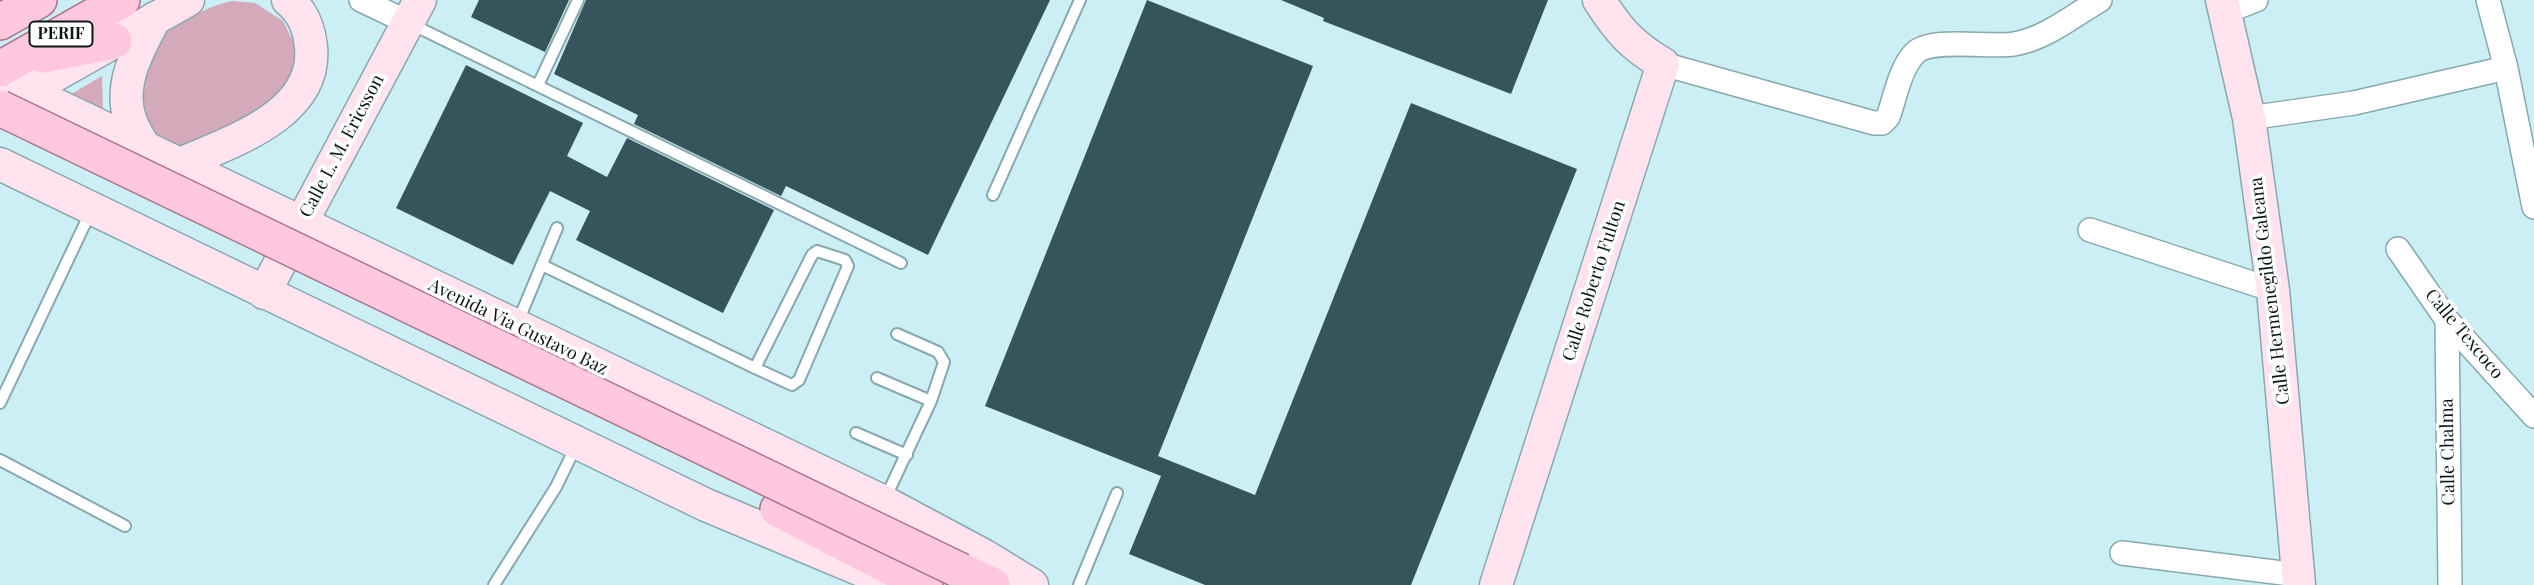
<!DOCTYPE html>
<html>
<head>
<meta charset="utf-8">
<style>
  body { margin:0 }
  canvas { display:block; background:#cbeff4 }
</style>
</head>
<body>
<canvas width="2534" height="585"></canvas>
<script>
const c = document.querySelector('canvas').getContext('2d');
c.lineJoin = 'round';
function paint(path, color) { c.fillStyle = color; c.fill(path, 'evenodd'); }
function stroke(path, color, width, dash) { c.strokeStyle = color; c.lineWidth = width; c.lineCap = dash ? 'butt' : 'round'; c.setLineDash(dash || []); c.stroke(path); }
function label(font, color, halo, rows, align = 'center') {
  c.font = font + ' "Playfair Display",serif'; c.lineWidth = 7; c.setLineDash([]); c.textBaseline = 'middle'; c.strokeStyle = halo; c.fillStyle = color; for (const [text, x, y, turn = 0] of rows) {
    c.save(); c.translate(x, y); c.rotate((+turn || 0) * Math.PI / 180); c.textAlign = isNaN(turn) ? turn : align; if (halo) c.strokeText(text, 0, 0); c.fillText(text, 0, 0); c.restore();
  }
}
const green = new Path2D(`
  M233,1L255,3L283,21L298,52L296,72L269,104L222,131L178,151L142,133L139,57C154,36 207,4 233,1Z
  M102,76L103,115L66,97Z`);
const building = new Path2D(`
  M479,0H569L545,52L471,17Z
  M586,0H1050L928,255L786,186L781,196L634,124L638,115L554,74Z
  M1147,0L1313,66L1158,456L1255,495L1411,103L1577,169L1411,585H1205L1129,554L1161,476L985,406Z
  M1281,0H1548L1511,94L1323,21L1324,18Z
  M466,65L583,123L567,156L607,177L627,138L774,210L723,313L576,240L590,211L550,191L513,265L396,208Z`);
const lane = new Path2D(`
  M409,23L901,263
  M538,85L578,0
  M993,195L1080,0
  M817,251L845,260L848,266L799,380L792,385L755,368L812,255Z
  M542,265L755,368
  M517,324L557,228
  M877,378L931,401
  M0,403L91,211
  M856,433L907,455
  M0,460L125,526
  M885,499L931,401L944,362L938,352L897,334
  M494,585L556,487L576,446
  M1079,585L1117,493`);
const street = new Path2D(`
  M361,0L407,22
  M2488,0L2506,68L2534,207
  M2225,12L2256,0
  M1663,64L1874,123H1882L1888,117C1895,98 1900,68 1915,53C1931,37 1990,48 2014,44C2045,39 2073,16 2100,0
  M2249,118L2354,103L2506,68
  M2090,230L2273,290
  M2398,249L2447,320L2534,416
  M2447,320L2450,585
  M2122,553L2298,575`);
const secondary = new Path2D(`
  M2222,0L2249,118L2273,290L2299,585
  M0,78L884,502L983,555L1032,585
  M13,99L188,0
  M145,149C140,139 133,129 130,119C118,84 139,48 155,18
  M0,164L706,505L885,580
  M178,165C227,143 318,116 311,47C309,27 303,12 288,0
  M264,293L420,0
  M1496,585L1663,64C1631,45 1619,31 1599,0`);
const primary = new Path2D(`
  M0,22L39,0
  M43,55L114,41
  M0,69L122,0
  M778,509L925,585
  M961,571L992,585`);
const primaryBridge = new Path2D(`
  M0,108L961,571`);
const shields = [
  [61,34,63]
];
const shieldNames = [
  ["PERIF",61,34]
];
const streetNames = [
  ["Calle L. M. Ericsson",342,146,-62],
  ["Calle Roberto Fulton",1594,281,-72],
  ["Calle Hermenegildo Galeana",2270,291,-97],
  ["Avenida Via Gustavo Baz",518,327,26],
  ["Calle Texcoco",2464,334,50],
  ["Calle Chalma",2448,452,-91]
];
paint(green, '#d4a9b9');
paint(building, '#36555a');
stroke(lane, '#87a8ae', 14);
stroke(street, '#87a8ae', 26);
stroke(secondary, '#87a8ae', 35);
stroke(primary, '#a9728b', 38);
stroke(lane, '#fff', 10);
stroke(street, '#fff', 23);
stroke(secondary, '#ffe3ef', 32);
stroke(primary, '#ffc8df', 35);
stroke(primaryBridge, '#a9728b', 38, []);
stroke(primaryBridge, '#ffc8df', 35);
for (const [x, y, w] of shields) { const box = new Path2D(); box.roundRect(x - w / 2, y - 12.5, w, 25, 5); c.fillStyle = '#fff'; c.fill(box); stroke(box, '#0a1719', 2); }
label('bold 16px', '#0a1719', null, shieldNames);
label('18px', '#0a1719', '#fff', streetNames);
</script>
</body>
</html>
